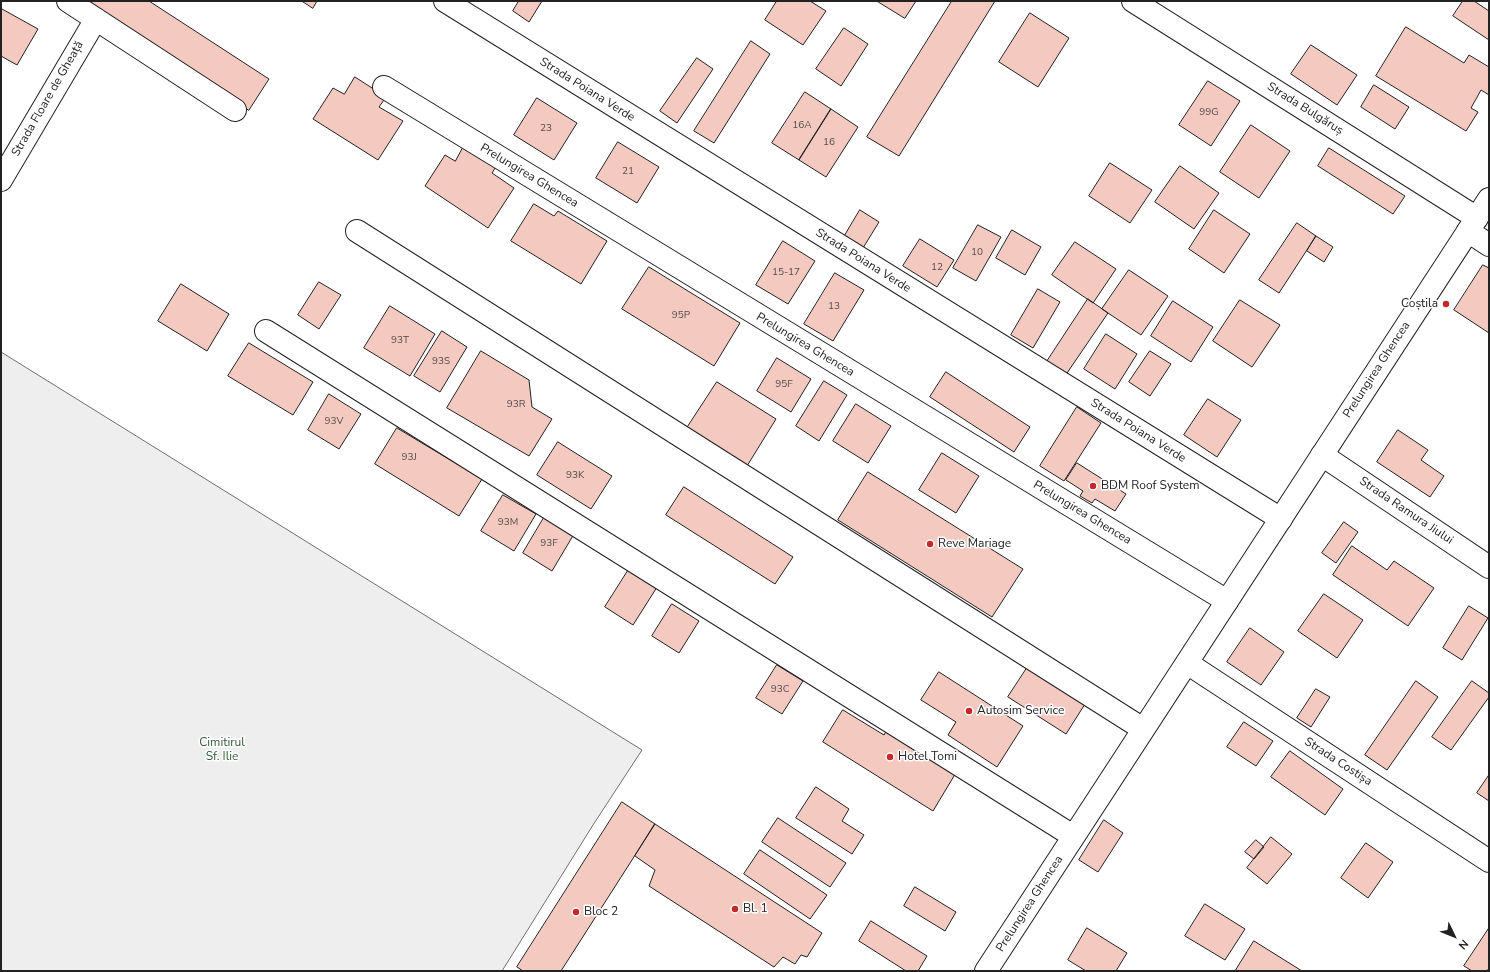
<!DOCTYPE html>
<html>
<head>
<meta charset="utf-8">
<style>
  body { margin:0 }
  #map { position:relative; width:1490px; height:972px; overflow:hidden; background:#fff; font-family:"Nunito Sans",sans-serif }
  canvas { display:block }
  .frame { position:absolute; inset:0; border:2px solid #222; pointer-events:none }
  .north { position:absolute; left:1434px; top:916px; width:40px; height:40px; -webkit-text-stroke:3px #fff; paint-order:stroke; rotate:133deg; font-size:11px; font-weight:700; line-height:16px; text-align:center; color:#222 }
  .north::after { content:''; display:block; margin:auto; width:14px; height:18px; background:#222; clip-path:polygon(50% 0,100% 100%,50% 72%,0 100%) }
</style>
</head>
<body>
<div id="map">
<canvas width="1490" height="972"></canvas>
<div class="frame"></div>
<div class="north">N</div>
</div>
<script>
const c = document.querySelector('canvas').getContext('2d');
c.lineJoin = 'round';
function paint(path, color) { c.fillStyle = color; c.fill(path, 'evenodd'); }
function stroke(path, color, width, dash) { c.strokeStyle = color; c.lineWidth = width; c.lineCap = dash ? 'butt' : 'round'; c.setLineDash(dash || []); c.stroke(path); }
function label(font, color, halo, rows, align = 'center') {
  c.font = font + ' "Nunito Sans",sans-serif'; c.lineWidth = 3; c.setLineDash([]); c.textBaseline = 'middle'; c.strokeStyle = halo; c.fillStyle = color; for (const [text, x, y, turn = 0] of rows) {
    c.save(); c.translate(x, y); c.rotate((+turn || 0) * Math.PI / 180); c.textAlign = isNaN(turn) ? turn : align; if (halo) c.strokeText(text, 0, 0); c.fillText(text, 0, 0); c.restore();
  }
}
const green = new Path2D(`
  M1,352L642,750L593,825L502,971H1Z`);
const building = new Path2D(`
  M83,1H149L269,79L249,110Z
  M302,1H317L313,8Z
  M519,1H542L529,22L513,11Z
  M777,1H810L826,11L803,45L765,20Z
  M877,1H916L905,18Z
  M952,1H995L899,156L867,137Z
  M1463,1H1474L1489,11V40L1453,16Z
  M2,9L38,29L17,65L1,56V11Z
  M1030,13L1069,38L1038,87L999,62Z
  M1406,27L1464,63L1469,55L1489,67V95L1481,90L1471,108L1478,112L1466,131L1376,76Z
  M844,28L868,44L841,86L816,69Z
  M751,41L770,54L714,143L694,131Z
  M1311,45L1357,75L1337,105L1291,74Z
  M697,58L713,69L677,123L660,111Z
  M355,77L386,97L379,107L403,121L378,160L313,119L333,88L344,94Z
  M1208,81L1240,101L1211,146L1179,125Z
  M1374,85L1409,107L1395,129L1361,107Z
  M805,92L831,109L799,160L772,143Z
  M537,98L577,123L554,160L514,135Z
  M831,109L858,127L826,177L799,160Z
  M1251,125L1290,151L1259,198L1220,172Z
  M618,142L659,167L637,203L596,178Z
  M465,144L497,165L492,173L514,188L488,228L425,186L445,155L455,161Z
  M1329,148L1405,196L1393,214L1318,166Z
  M1110,163L1152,190L1130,223L1089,196Z
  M1180,166L1219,193L1194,229L1155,202Z
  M534,204L554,216L558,211L607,241L581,284L511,241Z
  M860,210L879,222L863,248L844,237Z
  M1214,210L1250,234L1224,273L1189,249Z
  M1297,223L1316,236L1279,293L1259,280Z
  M978,225L1001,237L976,281L953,268Z
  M1012,230L1041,247L1025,275L996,258Z
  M1316,236L1333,247L1324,262L1307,251Z
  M920,239L954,260L937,287L903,266Z
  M783,241L815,261L788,304L756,285Z
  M1075,242L1116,269L1093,303L1052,275Z
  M1483,265L1489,268V333L1454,310Z
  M649,267L740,323L714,366L622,309Z
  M1129,270L1168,296L1141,335L1102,309Z
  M835,273L864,290L833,341L804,324Z
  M319,282L341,295L319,329L298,315Z
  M181,284L229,314L207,351L158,321Z
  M1038,289L1060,302L1033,348L1011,335Z
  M1088,299L1108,313L1065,376L1046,363Z
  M1240,300L1280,325L1252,367L1213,341Z
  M1173,301L1213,327L1191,362L1151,336Z
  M390,306L435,334L410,376L364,348Z
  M442,331L467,347L440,392L414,376Z
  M1106,334L1137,354L1115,389L1084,369Z
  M249,343L313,382L293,415L228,376Z
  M481,351L529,380L532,407L552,419L529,456L447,408Z
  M1150,351L1171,364L1150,396L1129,382Z
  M777,358L811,379L791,412L757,391Z
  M946,372L1030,427L1014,452L930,397Z
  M824,381L847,395L819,441L796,426Z
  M717,382L776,419L747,466L687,428Z
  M329,394L361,414L339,449L308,430Z
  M1208,399L1241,420L1217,457L1184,435Z
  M856,404L891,426L868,463L833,441Z
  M1077,407L1101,423L1064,481L1040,466Z
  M397,428L482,479L459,516L375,464Z
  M1398,430L1428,450L1421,460L1444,476L1430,497L1377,462Z
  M558,442L612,476L591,509L537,475Z
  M942,453L979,476L956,513L919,490Z
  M1077,463L1126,494L1115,511L1095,499L1092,503L1080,496L1083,491L1066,480Z
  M868,472L1023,569L992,617L838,520Z
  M684,487L793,557L775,584L666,515Z
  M503,495L536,514L514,551L481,531Z
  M545,516L574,534L552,571L523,553Z
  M1344,522L1358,532L1336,563L1322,553Z
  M1352,546L1387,570L1394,561L1434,588L1408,626L1333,575Z
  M631,566L659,584L633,625L605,607Z
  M1324,594L1363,620L1337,658L1298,631Z
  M672,604L699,621L679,653L652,636Z
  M1469,606L1488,618L1462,660L1443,648Z
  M1250,628L1284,652L1261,685L1227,662Z
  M777,665L803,681L782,714L756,698Z
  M1027,668L1085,704L1066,734L1008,697Z
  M939,672L1023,726L997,767L948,735L956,722L921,700Z
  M1416,681L1438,697L1387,770L1365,755Z
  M1472,681L1489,693V697L1451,750L1432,737Z
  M1316,689L1330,697L1311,727L1297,718Z
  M843,710L884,735L888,728L957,771L933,811L823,742Z
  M1244,722L1273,741L1256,766L1227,747Z
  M1290,751L1343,789L1325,815L1271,777Z
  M1489,775V801L1477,793Z
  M816,787L849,809L842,821L864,835L852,854L796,818Z
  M622,802L655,824L561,971H523L517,967Z
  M778,818L846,863L830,887L762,842Z
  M1104,820L1123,833L1098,872L1079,860Z
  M655,824L822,933L807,957L801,955L795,964L783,957L774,967L649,886L655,870L635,856Z
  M1271,837L1292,854L1267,884L1247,868Z
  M1256,840L1264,847L1254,859L1245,852Z
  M1366,843L1393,862L1368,898L1341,878Z
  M760,850L827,895L810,919L744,874Z
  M915,887L956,912L945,931L904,906Z
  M1205,904L1245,929L1225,960L1185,936Z
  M871,921L927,956L918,971H906L859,941Z
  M1087,928L1127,953L1116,971H1086L1068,960Z
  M1489,928V968L1487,971H1472L1464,966Z
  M1254,941L1302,971H1238L1236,970Z`);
const minor = new Path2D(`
  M68,1L235,110
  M445,1L1281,519
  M1133,1L1477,218
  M384,87L1227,601
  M1,180L96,19
  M357,231L1143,729
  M1468,231L1489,245
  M266,331L1073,836
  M1322,455L1489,567
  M1187,663L1489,861`);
const secondary = new Path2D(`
  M986,971L1489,199`);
const markers = [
  [1446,304,4,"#c62828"],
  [1093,486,4,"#c62828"],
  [930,544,4,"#c62828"],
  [969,711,4,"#c62828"],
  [890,757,4,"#c62828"],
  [735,909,4,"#c62828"],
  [576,912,4,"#c62828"]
];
const numberNames = [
  ["99G",1209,113],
  ["16A",802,126],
  ["23",546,129],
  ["16",829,143],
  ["21",628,172],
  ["10",977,253],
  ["12",937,268],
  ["15-17",786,273],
  ["13",834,307],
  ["95P",681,316],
  ["93T",400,341],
  ["93S",441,362],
  ["95F",784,385],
  ["93R",516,405],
  ["93V",334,422],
  ["93J",409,458],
  ["93K",575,476],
  ["93M",508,523],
  ["93F",549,544],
  ["93C",780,690]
];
const streetNames = [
  ["Strada Poiana Verde",587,90,32],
  ["Strada Floare de Gheață",48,99,-60],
  ["Strada Bulgăruș",1305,109,32],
  ["Prelungirea Ghencea",529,176,31],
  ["Strada Poiana Verde",863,261,32],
  ["Prelungirea Ghencea",805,345,31],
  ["Prelungirea Ghencea",1377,370,-57],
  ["Strada Poiana Verde",1138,431,32],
  ["Strada Ramura Jiului",1406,511,34],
  ["Prelungirea Ghencea",1082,513,31],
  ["Strada Costișa",1338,762,33],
  ["Prelungirea Ghencea",1030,904,-57]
];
const poiNames = [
  ["Coștila",1438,304,"right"],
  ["BDM Roof System",1101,486],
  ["Reve Mariage",938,544],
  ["Autosim Service",977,711],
  ["Hotel Tomi",898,757],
  ["Bl. 1",743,909],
  ["Bloc 2",584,912]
];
const parkNames = [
  ["Cimitirul",222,743],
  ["Sf. Ilie",222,757]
];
paint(green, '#eee');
stroke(green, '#6f6f6f', 1);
paint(building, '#f3c9c0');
stroke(building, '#222', 1);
stroke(minor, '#222', 24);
stroke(secondary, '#222', 24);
stroke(minor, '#fff', 22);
stroke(secondary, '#fff', 22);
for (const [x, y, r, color] of markers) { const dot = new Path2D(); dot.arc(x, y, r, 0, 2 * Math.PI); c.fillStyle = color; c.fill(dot); stroke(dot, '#fff', 1.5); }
label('10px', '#564c4a', null, numberNames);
label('12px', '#222', '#fff', streetNames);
label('12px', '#222', '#fff', poiNames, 'left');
label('12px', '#2f5e38', '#fff', parkNames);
</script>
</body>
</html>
